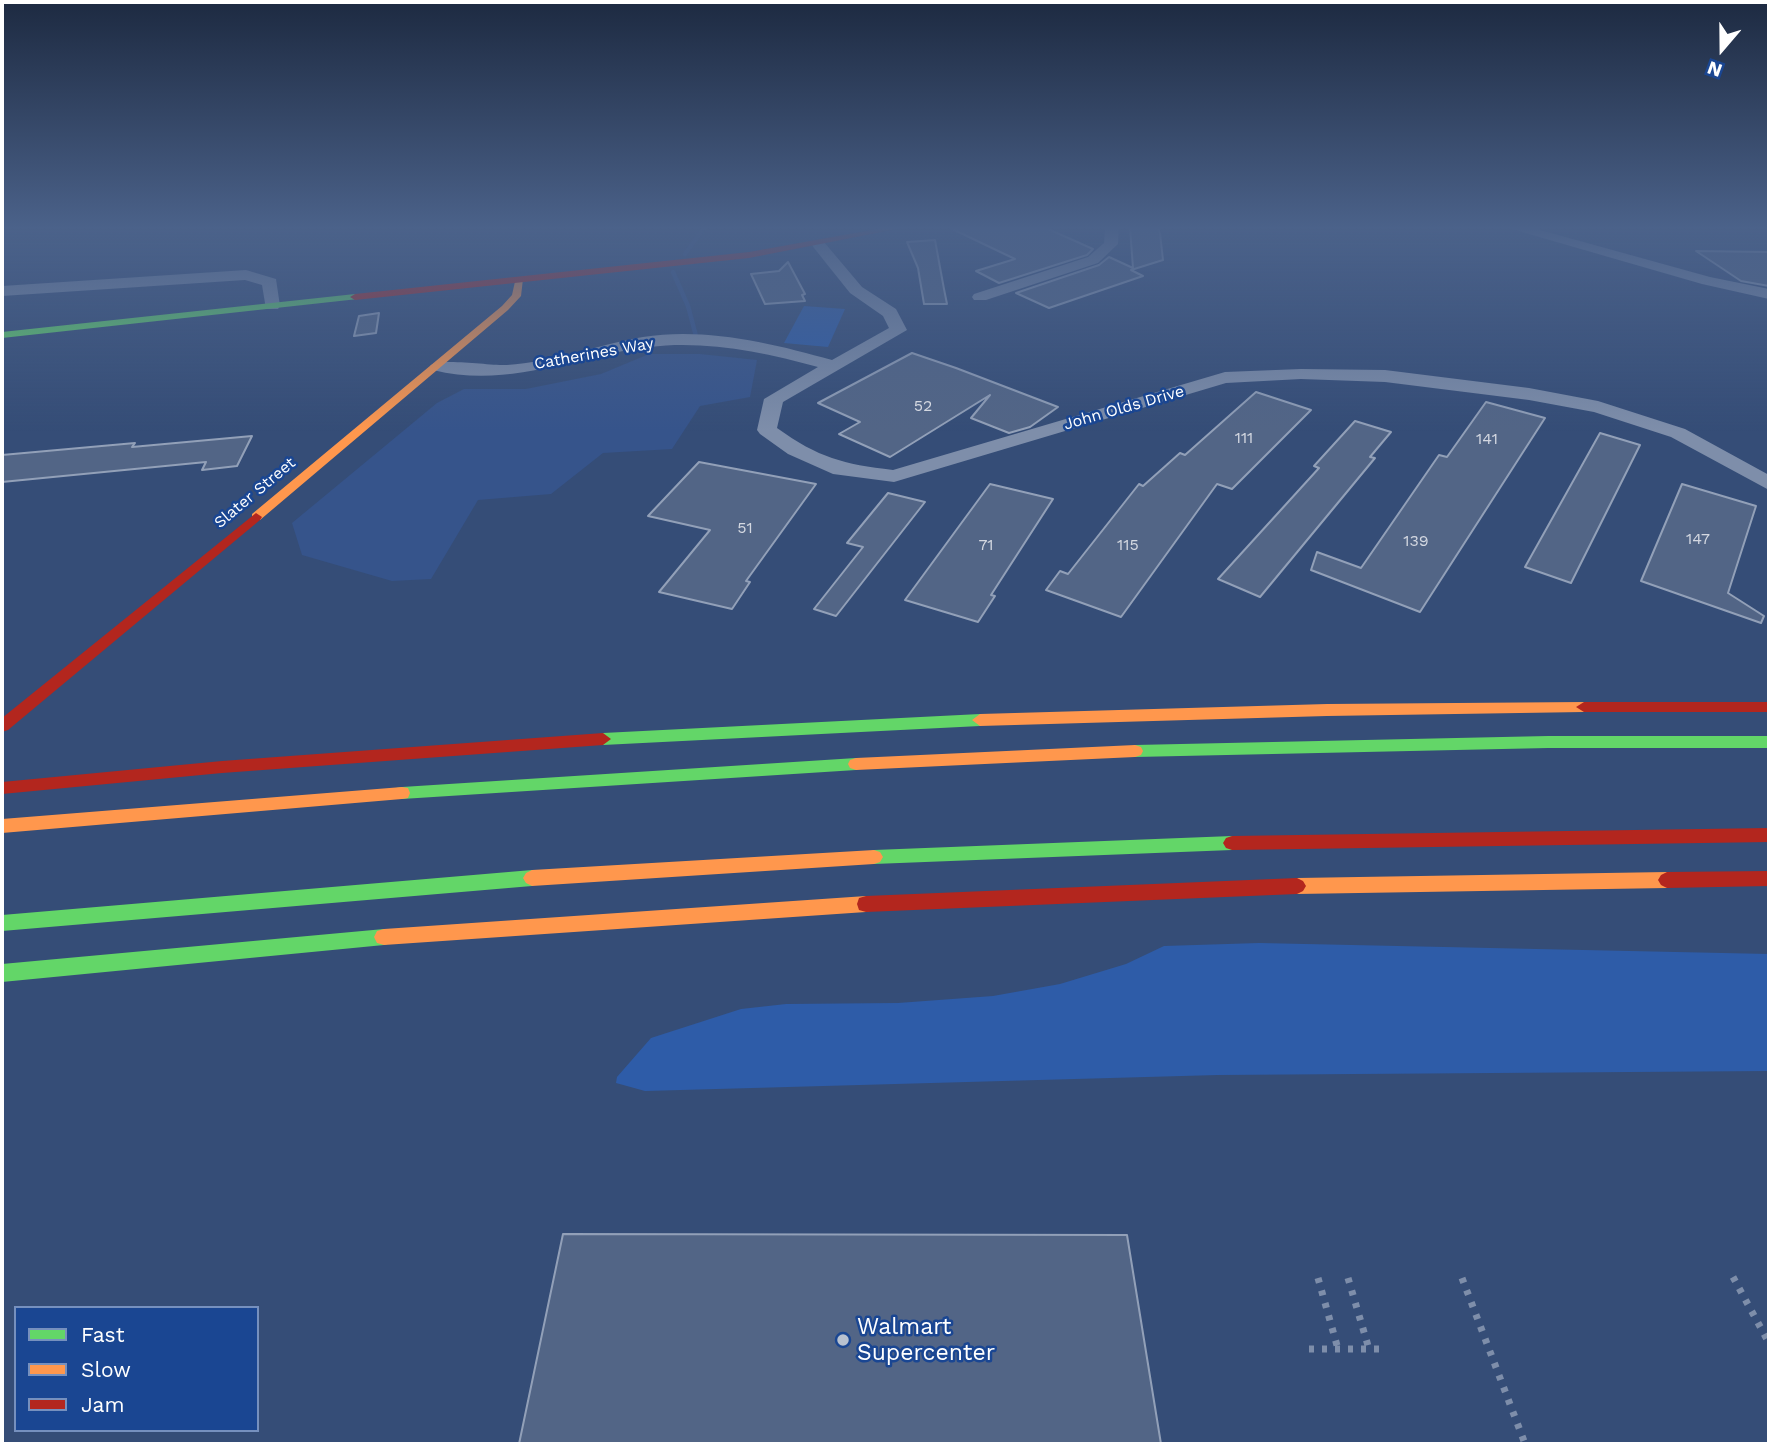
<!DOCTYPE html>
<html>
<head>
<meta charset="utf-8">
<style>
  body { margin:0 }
  #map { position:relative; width:1771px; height:1446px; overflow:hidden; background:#354d77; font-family:"Work Sans",sans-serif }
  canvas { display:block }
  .frame { position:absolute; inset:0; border:4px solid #fff; pointer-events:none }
  .legend { position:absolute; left:14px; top:1306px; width:245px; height:126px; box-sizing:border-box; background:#1a4692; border:2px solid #7690be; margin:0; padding:9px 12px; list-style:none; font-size:21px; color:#fff }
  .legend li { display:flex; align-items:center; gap:14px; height:35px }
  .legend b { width:35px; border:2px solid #7690be }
  .north { position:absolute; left:1687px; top:14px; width:70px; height:70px; -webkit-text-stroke:5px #1a4692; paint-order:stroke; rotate:200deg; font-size:19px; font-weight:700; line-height:28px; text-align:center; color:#fff }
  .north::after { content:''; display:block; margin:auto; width:24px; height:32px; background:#fff; clip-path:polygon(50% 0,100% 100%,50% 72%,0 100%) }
</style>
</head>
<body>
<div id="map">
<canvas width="1771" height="1446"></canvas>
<div class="frame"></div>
<ul class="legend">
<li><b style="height:9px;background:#63d668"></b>Fast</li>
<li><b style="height:9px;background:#ff974d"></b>Slow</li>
<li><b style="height:9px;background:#b3261e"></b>Jam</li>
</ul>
<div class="north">N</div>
</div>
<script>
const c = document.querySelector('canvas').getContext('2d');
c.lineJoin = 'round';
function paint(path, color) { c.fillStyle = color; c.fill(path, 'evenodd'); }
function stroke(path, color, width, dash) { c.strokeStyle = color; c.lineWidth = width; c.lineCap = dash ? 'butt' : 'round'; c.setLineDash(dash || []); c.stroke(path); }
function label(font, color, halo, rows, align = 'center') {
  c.font = font + ' "Work Sans",sans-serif'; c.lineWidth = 5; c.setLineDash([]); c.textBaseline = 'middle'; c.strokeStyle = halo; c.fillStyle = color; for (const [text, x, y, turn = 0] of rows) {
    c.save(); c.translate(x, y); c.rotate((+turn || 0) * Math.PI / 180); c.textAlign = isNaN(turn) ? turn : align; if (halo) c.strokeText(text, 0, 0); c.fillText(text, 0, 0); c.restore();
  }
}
const green = new Path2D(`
  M804,306L845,309L828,347L784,343Z
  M1259,943L1769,954V1071L1218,1075L645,1091L616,1083L617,1077L651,1038L741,1009L786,1004L898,1003L993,996L1060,984L1126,964L1164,946Z`);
const water = new Path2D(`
  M649,354H700L757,360L750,397L700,406L672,449L603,453L551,494L478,500L431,579L392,581L302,555L292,523L437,403L464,389H526L601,374Z`);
const stream = new Path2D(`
  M685,254L704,228
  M673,272L688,306L696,336`);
const building = new Path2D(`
  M950,228H1046L1093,249L1087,255L999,283L976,271L1015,259Z
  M1130,228H1158L1160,233L1163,260L1131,270L1143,276L1049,308L1016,293L1099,265L1109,257L1133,268Z
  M935,240L944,289L947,304H924L918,268L907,242Z
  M1696,251L1769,252V286L1741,281Z
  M788,262L805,294L802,295L805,301L765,304L751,274L779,271Z
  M379,313L376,333L354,336L359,316Z
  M912,353L956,368L1058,407L1030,427L1009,433L971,418L990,395L890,457L839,434L860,422L818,403Z
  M1256,392L1311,410L1232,489L1217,484L1121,617L1046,590L1060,571L1068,574L1139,484L1143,486L1180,453L1185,455Z
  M1486,402L1545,418L1420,612L1311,570L1317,552L1361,568L1439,455L1447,457Z
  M1355,421L1391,432L1370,457L1375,458L1260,597L1218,579L1319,468L1314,466Z
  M1600,433L1640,445L1571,583L1525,567Z
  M252,436L237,466L202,470L206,462L2,482V455L135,443L132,447Z
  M699,462L816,484L746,581L750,582L732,609L659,592L710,530L648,516Z
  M990,484L1053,499L991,595L995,596L978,622L905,600Z
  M1682,484L1756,506L1728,593L1764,616L1761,623L1641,581Z
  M888,493L925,502L836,616L814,609L863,547L847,543Z
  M563,1234L1127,1235L1161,1444H519Z`);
const path = new Path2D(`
  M1733,1277L1769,1343
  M1318,1278L1338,1349
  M1348,1278L1369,1349
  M1462,1278L1524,1441
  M1309,1349H1386`);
const street = new Path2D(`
  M1105,228H1119L1118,244L1098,263L986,300H974L972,297L974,294L1088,257L1104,243Z
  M1508,228H1533L1710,277L1769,289V299L1702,284Z
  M819,241L824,242L862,287L896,309L907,330L783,402L777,428C819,458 843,464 893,470L1225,372L1301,369L1385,370L1529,388L1598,401L1685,429L1769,475V490L1671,437L1594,412L1529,400L1385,382L1301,379L1226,383L894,482L833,474L788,454L760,434L757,430L764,399L818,367C764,352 705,340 649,347C574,356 509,389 433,370L430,366C437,357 492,366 507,365C553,362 597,345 643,337C704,327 772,343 832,360L889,328L883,316L850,293L814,248L812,245Z
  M246,270L276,279L280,306L278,309H266L262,285L245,280L2,296V286Z`);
const fast = new Path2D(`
  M355,294L358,295V299L2,338V332Z
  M980,714L988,720L980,726L603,745L595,739L603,733Z
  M1548,736H1769V748H1548L1135,757L1129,755L1127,751L1129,747L1135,745Z
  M856,758L862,760L864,764L862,768L856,770L402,799L396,798L394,793L396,788L402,787Z
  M1232,836L1238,838L1241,843L1238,848L1232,850L874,864L868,862L865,857L868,852L874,850Z
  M532,870L538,873L541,878L538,883L532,886L2,931V915Z
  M384,929L391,931L394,937L391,943L384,945L2,982V964Z`);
const slow = new Path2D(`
  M516,277L523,279L521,296L508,310L260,520H252V514L502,306L512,295Z
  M1584,702L1592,707L1584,712L1327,716L980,726L972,720L980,714L1327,704Z
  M1135,745L1141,747L1143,751L1141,755L1135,757L856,770L850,768L848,764L850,760L856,758Z
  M402,787L408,788L410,793L408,798L402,799L2,833V819Z
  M874,850L880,852L883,857L880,862L874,864L532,886L526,883L523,878L526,873L532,870Z
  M1667,872L1673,875L1676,880L1673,885L1667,888L1297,894L1291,891L1288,886L1291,881L1297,878Z
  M866,896L873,898L875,904L873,910L866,912L384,945L377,943L374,937L377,931L384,929Z`);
const jam = new Path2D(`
  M882,228H902L749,258L355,300L350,297L355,294L749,252Z
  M256,513L262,517L260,520L8,730L2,732V718Z
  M1584,702H1769V712H1584L1576,707Z
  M603,733L611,739L603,745L222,773L2,794V782L222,761Z
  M1769,828V842L1232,850L1226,848L1223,843L1226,838L1232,836Z
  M1667,872L1769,871V886L1667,888L1661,885L1658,880L1661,875Z
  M1297,878L1303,881L1306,886L1303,891L1297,894L866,912L859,910L857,904L859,898L866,896Z`);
const markers = [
  [843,1340,7,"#b8c1cf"]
];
const farStreetnames = [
  ["Catherines Way",594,354,-10],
  ["John Olds Drive",1124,408,-16],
  ["Slater Street",255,493,-40]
];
const numberNames = [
  ["52",923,406],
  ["111",1244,438],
  ["141",1487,439],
  ["51",745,528],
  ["147",1698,539],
  ["139",1416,541],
  ["71",986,545],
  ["115",1128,545]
];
const nearPoinames = [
  ["Walmart",857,1327],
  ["Supercenter",857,1353]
];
paint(green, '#2e5ca8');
paint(water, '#36548b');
stroke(stream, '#36548b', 4.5);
paint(building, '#526586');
stroke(building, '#92a0b8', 2);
stroke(path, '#7e8eaa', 7, [5, 8]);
paint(street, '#7e8eaa');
paint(fast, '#63d668');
paint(slow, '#ff974d');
paint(jam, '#b3261e');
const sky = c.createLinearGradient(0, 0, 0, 431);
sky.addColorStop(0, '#1d2a41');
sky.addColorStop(0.53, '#4b628a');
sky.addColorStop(1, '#4b628a00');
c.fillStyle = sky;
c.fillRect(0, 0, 1771, 431);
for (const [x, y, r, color] of markers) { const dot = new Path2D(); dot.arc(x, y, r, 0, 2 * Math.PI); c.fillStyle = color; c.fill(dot); stroke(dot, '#1a4692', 2.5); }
label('16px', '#fff', '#1a4692', farStreetnames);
label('16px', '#d4d8e1', null, numberNames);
label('23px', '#fff', '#1a4692', nearPoinames, 'left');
</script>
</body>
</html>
